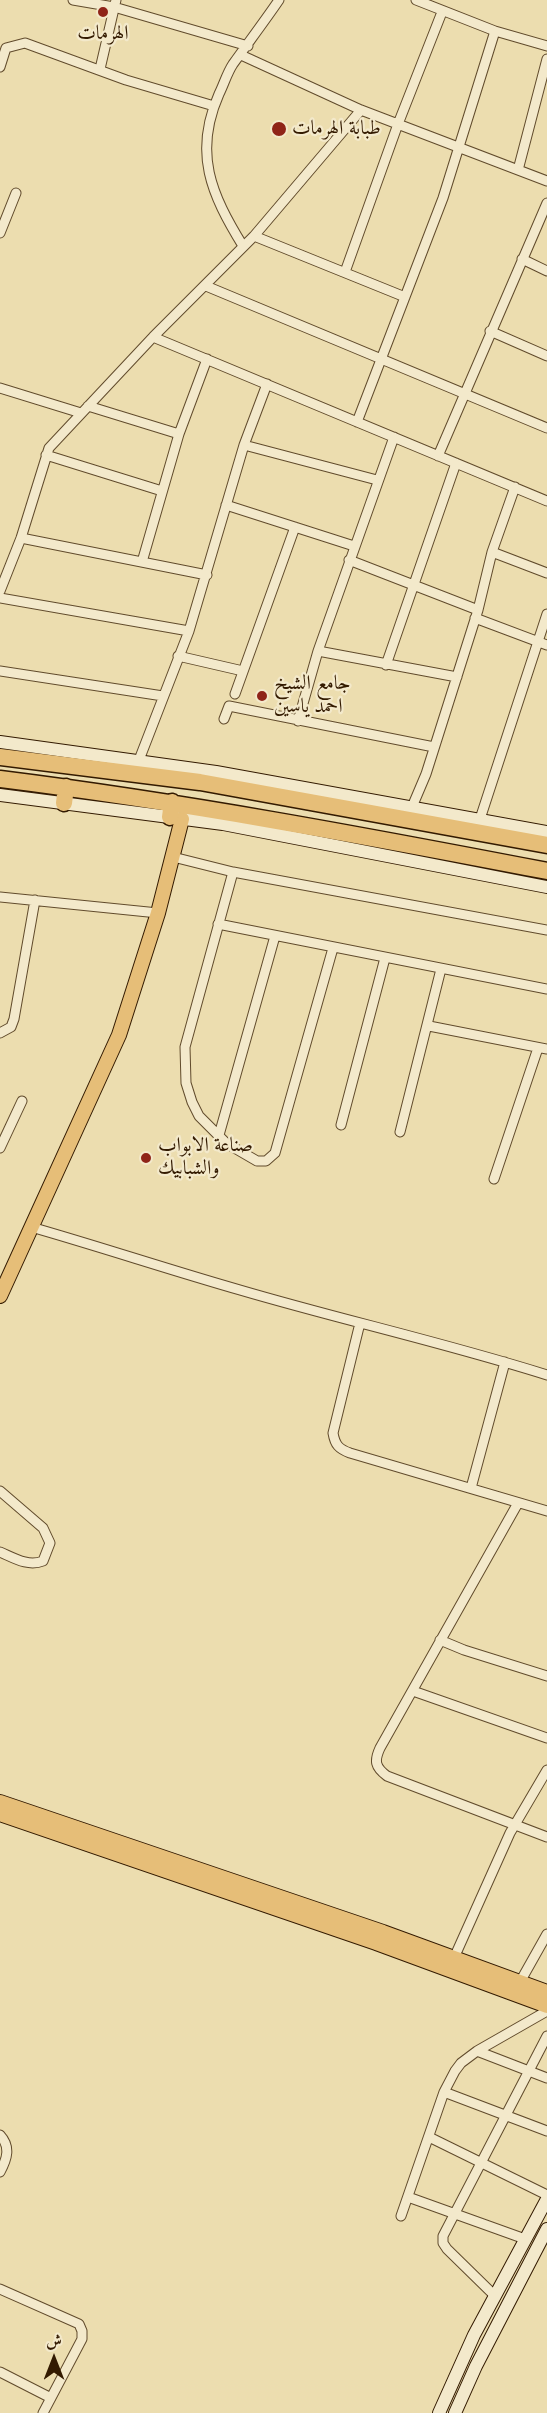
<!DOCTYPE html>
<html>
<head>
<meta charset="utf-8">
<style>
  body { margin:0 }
  #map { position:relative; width:547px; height:2413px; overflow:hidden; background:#ecddaf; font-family:Cardo,Amiri,serif }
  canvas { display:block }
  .north { position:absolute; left:24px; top:2329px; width:60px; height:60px; -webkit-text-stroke:4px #f3e9cb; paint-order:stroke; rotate:0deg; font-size:16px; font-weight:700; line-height:24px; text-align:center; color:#331a00 }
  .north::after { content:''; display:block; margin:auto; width:21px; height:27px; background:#331a00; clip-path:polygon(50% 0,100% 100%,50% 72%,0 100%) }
</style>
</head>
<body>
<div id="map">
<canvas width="547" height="2413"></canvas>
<div class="north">ش</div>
</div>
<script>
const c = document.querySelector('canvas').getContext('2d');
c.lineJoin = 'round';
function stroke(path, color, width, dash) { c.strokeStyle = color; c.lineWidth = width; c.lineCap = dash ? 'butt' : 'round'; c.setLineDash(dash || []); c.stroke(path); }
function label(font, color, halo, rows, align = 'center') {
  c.font = font + ' Cardo,Amiri,serif'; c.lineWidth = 4.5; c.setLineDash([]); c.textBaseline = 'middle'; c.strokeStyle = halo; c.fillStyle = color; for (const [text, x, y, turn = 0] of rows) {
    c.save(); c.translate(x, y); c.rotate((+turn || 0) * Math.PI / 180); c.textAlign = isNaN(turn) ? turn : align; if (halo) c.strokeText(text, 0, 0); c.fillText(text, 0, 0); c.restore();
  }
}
const street = new Path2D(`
  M73,0L114,7L248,46
  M416,0L495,31L547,46
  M241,55L361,110L547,181
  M0,67L6,48L25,43L126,80L214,106
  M100,69L116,0
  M518,170L547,59
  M0,233L16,193
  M254,236L405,297
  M243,246C211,194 193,153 219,94C224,84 227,73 233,64C248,43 264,22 279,0
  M522,259L547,271
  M345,272L398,124L442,12
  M206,286L547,428
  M490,331L547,356
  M153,337L547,501
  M0,388L81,413
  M88,406L179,434
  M357,422L443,198L495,31
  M244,445L377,480
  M46,455L162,491
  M438,456L547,203
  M226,505L354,546
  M21,538L207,575
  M492,552L547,573
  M349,560L478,610
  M142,562L179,434L207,359
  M0,591L21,538L49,448L153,337L254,236L361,110
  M0,598L189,631
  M475,618L547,645
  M318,651L457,677
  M178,656L243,671
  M386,665L456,463
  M0,671L163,696
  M235,694L295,527
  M224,719L229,706L434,747
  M298,721L318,651L394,437
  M139,760L189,631L244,445L267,384
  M412,807L426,774L478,610L492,552L515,487
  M480,819L547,614
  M173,857L233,872L547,930
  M233,872L185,1047L186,1083L192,1102L199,1116L226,1143L257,1161H266L275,1153L333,948
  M0,897L158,913
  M218,924L547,989
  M429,1026L547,1049
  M0,1033L11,1027L14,1019L35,900
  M341,1125L385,958
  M400,1132L441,969
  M219,1135L275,936
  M0,1148L22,1101
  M494,1179L538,1048
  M31,1227C101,1247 170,1270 240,1290C342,1320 446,1343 547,1375
  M360,1323L333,1433C335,1445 339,1449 350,1453L547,1511
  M471,1488L505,1362
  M0,1491L43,1528L50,1543L43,1561C28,1567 14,1558 0,1552
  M518,1503L380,1748C374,1761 375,1767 387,1776L547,1837
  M440,1640L464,1650L547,1676
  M413,1691L547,1738
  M454,1958L510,1833L547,1770
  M520,1982L547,1934
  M477,2051L547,2078
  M444,2092L547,2131
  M0,2135C11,2147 7,2159 0,2172
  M429,2137L547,2195
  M408,2197L525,2239
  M401,2216L444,2092L455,2071L461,2063L477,2051L547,2011
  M0,2289L79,2324L82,2331V2339L43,2413
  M495,2296L447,2249L443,2243V2236L547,2036
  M0,2372L51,2398`);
const secondary = new Path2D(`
  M0,742L216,772L547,832
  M0,795L223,824L547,887
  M439,2413L474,2335L547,2199
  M455,2413L476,2366L547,2229`);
const primary = new Path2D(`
  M0,1296L119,1035L158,913L182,819
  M0,1802L383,1932L547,1992
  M0,1814L376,1943L547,2006`);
const highway = new Path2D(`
  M0,757L200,782L547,845
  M0,779C184,802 365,836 547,871
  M64,803L66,787
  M170,817L172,802`);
const markers = [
  [103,12,6,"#8f2418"],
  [279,129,8,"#8f2418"],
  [262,696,6,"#8f2418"],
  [146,1158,6,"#8f2418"]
];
const poiNames = [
  ["الهرمات",103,34,"center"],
  ["طبابة الهرمات",292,129],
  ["جامع الشيخ",274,684],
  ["احمد ياسين",274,707],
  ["صناعة الابواب",158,1146],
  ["والشبابيك",158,1169]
];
stroke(street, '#614b2c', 11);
stroke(secondary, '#331a00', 14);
stroke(primary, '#331a00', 16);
stroke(highway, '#331a00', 19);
stroke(street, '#f3e9cb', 9);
stroke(secondary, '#f3e9cb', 12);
stroke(primary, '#e6be78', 14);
stroke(highway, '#e6be78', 16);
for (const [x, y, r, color] of markers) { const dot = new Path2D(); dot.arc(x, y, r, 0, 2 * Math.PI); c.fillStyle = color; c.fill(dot); stroke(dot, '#f3e9cb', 2); }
label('20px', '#331a00', '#f3e9cb', poiNames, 'left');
</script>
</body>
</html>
